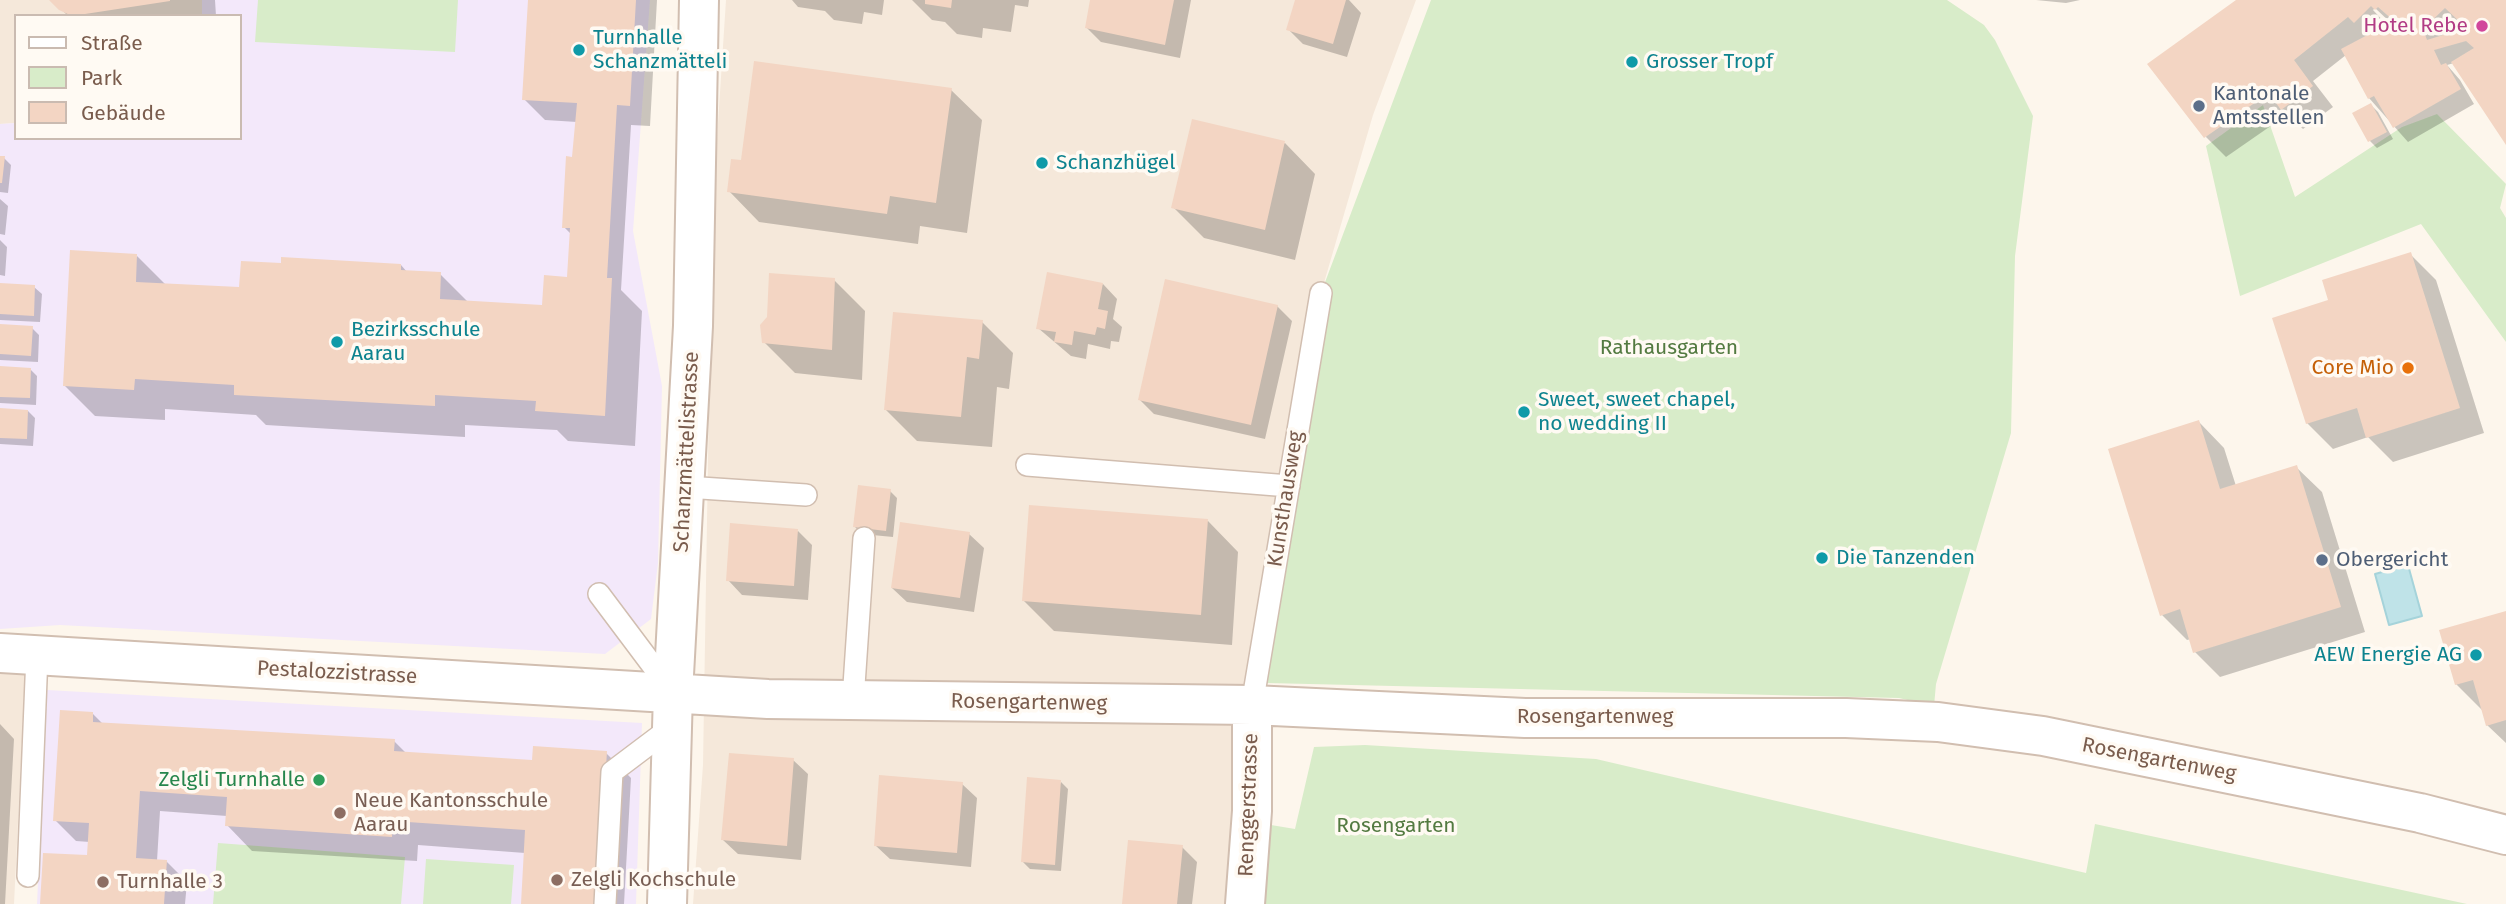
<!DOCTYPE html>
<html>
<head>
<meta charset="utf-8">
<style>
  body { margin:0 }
  #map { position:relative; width:2506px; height:904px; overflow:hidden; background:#fdf6ec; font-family:"Fira Sans",sans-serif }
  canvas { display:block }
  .legend { position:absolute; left:14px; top:14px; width:228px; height:126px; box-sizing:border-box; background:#fffaf3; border:2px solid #cabbb1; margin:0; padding:9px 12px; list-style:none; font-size:21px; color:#7a5c4d }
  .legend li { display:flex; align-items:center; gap:14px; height:35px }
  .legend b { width:35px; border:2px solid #cabbb1 }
</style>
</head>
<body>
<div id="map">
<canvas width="2506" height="904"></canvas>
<ul class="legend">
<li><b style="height:9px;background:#fff"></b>Straße</li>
<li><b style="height:19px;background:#d8ecc9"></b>Park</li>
<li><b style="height:19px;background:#f3d5c3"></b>Gebäude</li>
</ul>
</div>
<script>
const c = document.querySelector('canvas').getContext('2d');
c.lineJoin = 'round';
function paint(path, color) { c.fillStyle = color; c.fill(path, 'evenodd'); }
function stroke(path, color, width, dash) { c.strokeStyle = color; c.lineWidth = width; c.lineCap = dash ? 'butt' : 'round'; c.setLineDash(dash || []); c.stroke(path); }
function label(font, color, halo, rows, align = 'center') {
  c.font = font + ' "Fira Sans",sans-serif'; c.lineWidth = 7; c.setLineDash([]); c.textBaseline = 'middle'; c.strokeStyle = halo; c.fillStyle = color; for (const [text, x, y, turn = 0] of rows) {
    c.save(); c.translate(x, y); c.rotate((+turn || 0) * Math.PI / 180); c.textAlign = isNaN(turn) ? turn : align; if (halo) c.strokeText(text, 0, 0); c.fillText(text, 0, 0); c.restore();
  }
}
const residential = new Path2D(`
  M0,0H202V16H16V123L0,124Z
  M726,0H1416L1373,115L1321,293L1252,705L1245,904H693L703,765L712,216Z
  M0,656L26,658L14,904H0Z`);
const education = new Path2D(`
  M202,0H650L633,231L662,386L658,563L651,619L605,654L60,625L0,629V124L16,123V138H240V16H202Z
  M47,690L642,723L636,904H37Z`);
const green = new Path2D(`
  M258,0H458L455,52L255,42Z
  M1431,0H1947L1984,25L1995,40L2033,116L2015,256L2011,433L1936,684L1934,706L1899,698L1267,683L1321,293Z
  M2263,105L2295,197L2402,127L2437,114L2506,184L2500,208L2506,218V342L2421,224L2240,296L2206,146Z
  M1365,745L1596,759L2086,873L2095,824L2467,904H1263L1271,825L1295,829L1314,747Z
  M218,843L405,857L401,904H213Z
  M426,859L514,865L511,904H423Z`);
const water = new Path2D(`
  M2408,565L2422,616L2389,625L2375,574Z`);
const shadow = new Path2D(`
  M52,0H215L216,16H68Z
  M529,0H657L650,126L631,125L621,290L642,311L635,446L568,441L557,430L465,425V437L266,425L256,415L165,409V420L95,416L64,385L137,256L166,285L241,289L401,265L407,272L440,274L469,303L544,307L568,278L571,234L564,227L577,122L545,120L524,99Z
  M792,0H884L882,15L864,12L862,24L834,20L825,11L798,7Z
  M912,0H1029L1028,7L1015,5L1011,32L983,28L982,38L957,34L945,22L932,20Z
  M1092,0H1191L1180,58L1101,42L1087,28Z
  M1297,0H1349L1361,13L1347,57L1303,44L1288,29Z
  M2036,0H2080L2066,3Z
  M2239,0H2506V142L2454,63L2447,65L2460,80L2474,104L2408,142L2369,98L2346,55L2313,81L2333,107L2303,129L2288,114L2226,157L2206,137ZM2375,8L2393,25L2389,27L2373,10Z
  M951,90L982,120L967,233L920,226L918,244L759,222L729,191L743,162Z
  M2371,105L2378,112L2393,139L2377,148L2370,141L2354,114Z
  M1285,143L1315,174L1295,260L1204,238L1173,207Z
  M0,158H4L11,165L8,193L0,192Z
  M0,199L8,206L5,235L0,234Z
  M0,240L7,247L5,276L0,275Z
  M2410,254L2436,280L2484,433L2393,462L2368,437L2333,449L2307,423L2331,301Z
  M834,280L865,311L862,380L795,373L764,342Z
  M1103,284L1117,299L1113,319L1122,327L1119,342L1111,341L1110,349L1088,344L1086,359L1071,356L1038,328Z
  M0,285L34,287L42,294L40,322L0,320Z
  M1277,306L1292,321L1265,439L1154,414L1140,400Z
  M982,322L1013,353L1009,389L997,387L992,447L917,441L886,410Z
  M0,326L32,328L39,335L38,362L0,360Z
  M0,368L30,369L37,376L36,405L0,403Z
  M0,410L28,411L35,418L33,446L0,444Z
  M2199,422L2224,448L2236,486L2296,467L2322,492L2365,632L2220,677L2195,652L2191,639L2187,640L2162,615Z
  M890,491L897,498L893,537L862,534L855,527Z
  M1208,521L1238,552L1232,645L1054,631L1023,600Z
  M798,531L812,545L808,600L742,595L728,580Z
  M969,534L984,548L974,612L907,602L892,588Z
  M2506,613V743L2487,725L2484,712L2456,684Z
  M93,714L103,724L394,741L407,754L533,762L606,753L631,778L624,904H522L525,853L418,845L417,861L252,851L227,825V816L160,811L157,861H166L187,882L185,904H41L89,857L90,842L76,841L55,820Z
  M0,724L14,739L5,904H0Z
  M793,760L808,774L801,860L738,854L723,840Z
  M1061,782L1068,789L1061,871L1030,869L1023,862Z
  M962,784L977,798L971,867L890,859L875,845Z
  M1182,847L1197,862L1192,904H1124Z`);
const building = new Path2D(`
  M49,0H170V1L72,16L59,10Z
  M528,0H636L630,106L617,105L607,278H612L605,416L535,411L536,401L435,395V406L234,395V385L135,379L134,390L63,386L70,250L137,254L136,282L239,287L241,261L281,263V257L401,264V270L441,272L440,299L542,305L544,275L567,277L570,228H562L566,156L572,157L577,103L522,100Z
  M925,0H952L951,8L925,4Z
  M1090,0H1174L1165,45L1085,28Z
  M1295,0H1346L1333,44L1286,30Z
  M2236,0H2506V145L2451,62L2474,48L2466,41L2434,50L2441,65L2446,63L2461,89L2393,128L2374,96L2368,99L2341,49L2394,21L2378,7L2375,10L2371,6L2354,23L2348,17L2294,60L2313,86L2281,110L2269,93L2204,138L2147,64ZM2445,8L2461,23L2453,29L2456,31L2427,40L2423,29Z
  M754,61L952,88L936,203L890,196L887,214L727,192L731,159L741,160Z
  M2371,103L2387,132L2368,142L2352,113Z
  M1192,119L1285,141L1265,230L1171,208Z
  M0,156H5L2,183H0Z
  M2411,252L2460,408L2366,438L2357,408L2306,424L2272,318L2328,300L2322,280Z
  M1047,272L1103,283L1098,309L1108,311L1105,329L1097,327L1095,335L1074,331L1072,345L1054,342L1056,332L1036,329Z
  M769,273L835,278L832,350L762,343L760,325L767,317Z
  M1165,279L1278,305L1251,425L1138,400Z
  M0,283L35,285L34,316L0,314Z
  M893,312L983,320L979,359L967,357L961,417L884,410Z
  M0,324L33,326L31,356L0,354Z
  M0,366L31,368L30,398L0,397Z
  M0,408L28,410L27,439L0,438Z
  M2199,420L2220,489L2297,465L2341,607L2193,653L2180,609L2160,616L2108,449Z
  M858,485L891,489L886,531L853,527Z
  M1029,505L1208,519L1201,615L1022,601Z
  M900,522L970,532L960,598L891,588Z
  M730,523L798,529L794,586L726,581Z
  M2506,611V720L2486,726L2473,680L2455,685L2439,630Z
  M60,710L93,712V722L395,739L394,751L532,760L533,746L607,751L598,904H521L525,830L393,821L392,837L225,826L227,797L140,791L136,858L167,860L164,904H40L43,853L87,855L89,823L53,821Z
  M729,753L794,758L787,846L721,840Z
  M879,775L963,782L957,853L874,846Z
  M1027,777L1061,780L1055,865L1021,862Z
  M1128,840L1183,845L1177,904H1122Z`);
const service = new Path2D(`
  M1027,465L1289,486
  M686,487L806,495
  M599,594L671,690
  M853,700L864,538
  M1252,705L1321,293
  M28,876L37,655
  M605,904L612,772L673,726`);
const minor = new Path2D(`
  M0,653L768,699L1252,705L1525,718H1846L1938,722L2043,736L2420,813L2506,835
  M667,904L673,693L693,326L699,0
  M1245,904L1252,811V705`);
const markers = [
  [2482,26,7,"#d1479c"],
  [579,50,7,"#0f9aa8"],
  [1632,62,7,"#0f9aa8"],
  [2199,106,7,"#5c6f8a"],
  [1042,163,7,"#0f9aa8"],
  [337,342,7,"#0f9aa8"],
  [2408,368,7,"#e8710a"],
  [1524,412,7,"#0f9aa8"],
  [1822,558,7,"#0f9aa8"],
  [2322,560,7,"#5c6f8a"],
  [2476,655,7,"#0f9aa8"],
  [319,780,7,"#2e9e5b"],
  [340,813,7,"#8d6e63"],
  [557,880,7,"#8d6e63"],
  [103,882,7,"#8d6e63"]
];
const hotelNames = [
  ["Hotel Rebe",2468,26]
];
const cultureNames = [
  ["Turnhalle",593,38],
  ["Schanzmätteli",593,62],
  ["Grosser Tropf",1646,62],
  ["Schanzhügel",1056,163],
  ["Bezirksschule",351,330],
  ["Aarau",351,354],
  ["Sweet, sweet chapel,",1538,400],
  ["no wedding II",1538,424],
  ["Die Tanzenden",1836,558],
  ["AEW Energie AG",2462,655,"right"]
];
const serviceNames = [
  ["Kantonale",2213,94],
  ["Amtsstellen",2213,118],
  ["Obergericht",2336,560]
];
const parkNames = [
  ["Rathausgarten",1669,348],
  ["Rosengarten",1396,826]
];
const foodNames = [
  ["Core Mio",2394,368]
];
const streetNames = [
  ["Schanzmättelistrasse",687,452,-87],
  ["Kunsthausweg",1286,499,-81],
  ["Pestalozzistrasse",337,673,3],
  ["Rosengartenweg",1029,703,1],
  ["Rosengartenweg",1595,717],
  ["Rosengartenweg",2159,760,11],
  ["Renggerstrasse",1249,805,-88]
];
const leisureNames = [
  ["Zelgli Turnhalle",305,780]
];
const educationNames = [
  ["Neue Kantonsschule",354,801],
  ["Aarau",354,825],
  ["Zelgli Kochschule",571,880],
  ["Turnhalle 3",117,882]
];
paint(residential, '#f5e8da');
paint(education, '#f3e8fa');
paint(green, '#d8ecc9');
paint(water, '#bfe3e8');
stroke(water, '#a5d3da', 2);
paint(shadow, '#0003');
paint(building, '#f3d5c3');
stroke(service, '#d1beb0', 24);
stroke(minor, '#d1beb0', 42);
stroke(service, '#fff', 21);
stroke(minor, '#fff', 38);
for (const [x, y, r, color] of markers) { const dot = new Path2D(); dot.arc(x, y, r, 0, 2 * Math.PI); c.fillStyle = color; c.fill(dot); stroke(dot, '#fffaf3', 2.5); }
label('21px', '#b23c85', '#fffaf3', hotelNames, 'right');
label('21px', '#0d838f', '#fffaf3', cultureNames, 'left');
label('21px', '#4e5e75', '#fffaf3', serviceNames, 'left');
label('21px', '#537a41', '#fffaf3', parkNames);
label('21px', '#c56008', '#fffaf3', foodNames, 'right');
label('21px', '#7a5c4d', '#fffaf3', streetNames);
label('21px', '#27864d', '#fffaf3', leisureNames, 'right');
label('21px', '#785e54', '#fffaf3', educationNames, 'left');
</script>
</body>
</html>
